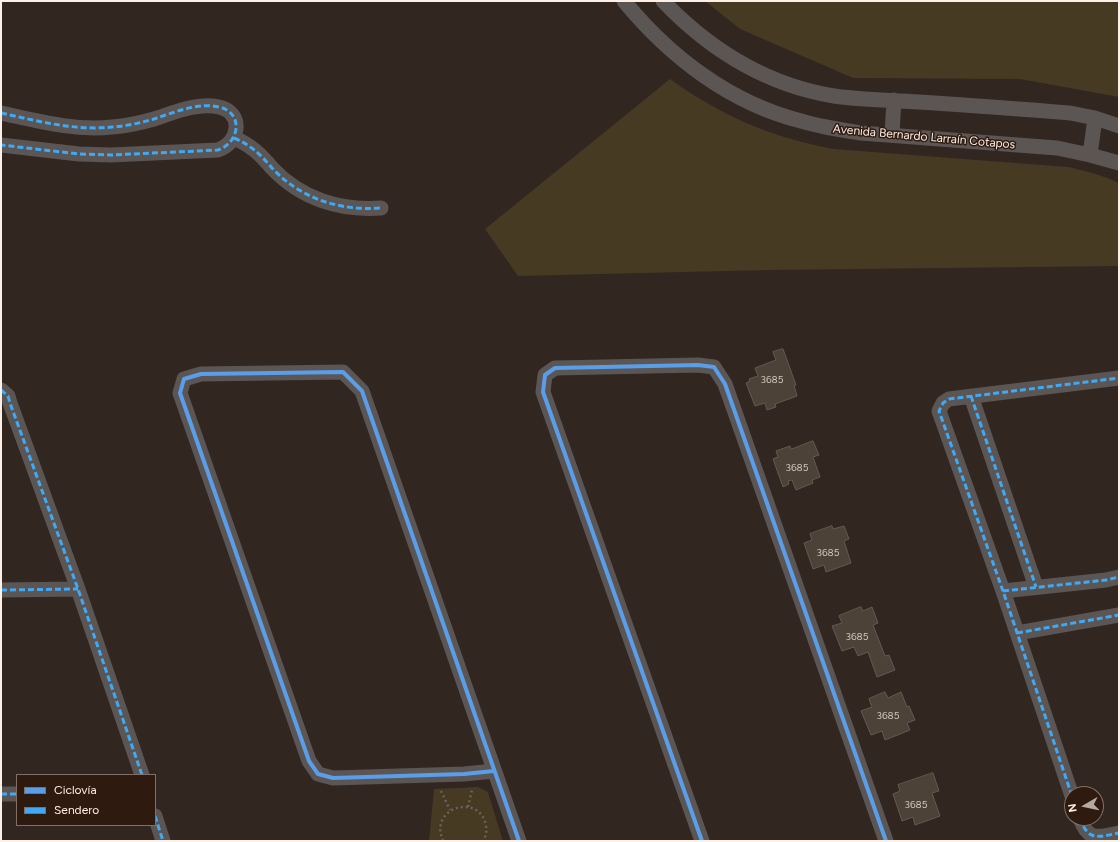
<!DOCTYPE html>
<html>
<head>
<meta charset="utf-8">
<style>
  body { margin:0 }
  #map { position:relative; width:1120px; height:842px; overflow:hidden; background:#312620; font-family:Figtree,sans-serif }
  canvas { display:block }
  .frame { position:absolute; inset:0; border:2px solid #feefe7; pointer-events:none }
  .legend { position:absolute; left:16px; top:774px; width:140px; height:52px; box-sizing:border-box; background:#2f1a0f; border:1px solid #826f65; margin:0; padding:5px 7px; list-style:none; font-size:12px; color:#feefe7 }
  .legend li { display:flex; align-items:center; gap:8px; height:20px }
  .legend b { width:20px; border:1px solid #826f65 }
  .north { position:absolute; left:1064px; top:786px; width:40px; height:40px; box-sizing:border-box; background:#2f1a0f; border:1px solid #826f65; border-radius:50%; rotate:261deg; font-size:11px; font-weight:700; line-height:16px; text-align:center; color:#feefe7 }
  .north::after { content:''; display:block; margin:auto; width:14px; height:18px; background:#b6a9a1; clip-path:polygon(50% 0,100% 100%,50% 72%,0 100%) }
</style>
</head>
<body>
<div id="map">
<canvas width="1120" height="842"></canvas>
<div class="frame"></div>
<ul class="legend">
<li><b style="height:5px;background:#5a9eea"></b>Ciclovía</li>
<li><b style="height:5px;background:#3fa9f5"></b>Sendero</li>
</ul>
<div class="north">N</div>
</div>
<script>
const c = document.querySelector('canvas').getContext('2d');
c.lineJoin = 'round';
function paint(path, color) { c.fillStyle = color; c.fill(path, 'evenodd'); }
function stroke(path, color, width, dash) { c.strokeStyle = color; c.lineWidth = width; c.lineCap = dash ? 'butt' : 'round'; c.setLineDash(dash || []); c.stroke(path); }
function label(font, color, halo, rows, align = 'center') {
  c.font = font + ' Figtree,sans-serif'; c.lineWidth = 3; c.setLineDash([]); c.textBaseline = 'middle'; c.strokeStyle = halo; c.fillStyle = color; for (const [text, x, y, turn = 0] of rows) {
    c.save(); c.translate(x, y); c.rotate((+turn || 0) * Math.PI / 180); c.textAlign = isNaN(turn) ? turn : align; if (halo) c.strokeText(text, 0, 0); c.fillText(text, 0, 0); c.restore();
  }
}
const green = new Path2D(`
  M705,1H1119V97L1020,79L853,78L740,29Z
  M670,79C722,116 770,137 834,149L1068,167C1085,171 1103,175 1119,183V266L768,270L518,276L485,229Z
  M478,787L488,792L503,841H429L434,789Z`);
const building = new Path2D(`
  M783,349L796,385H794L797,396L775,404L776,407L767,410L765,403L755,406L746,383L750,381L749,379L758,376L755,368L776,360L773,352Z
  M813,441L819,455L813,457L820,477L812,480L813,483L796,490L792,480L788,481L789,484L783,487L773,459L778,457L776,451L790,446L791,449Z
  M832,526L833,529L844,526L849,539L844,541L851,563L826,572L824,565L813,569L804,543L812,540L810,534Z
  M861,607L863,611L872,607L878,623L873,625L885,656L889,655L895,670L877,677L868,652L858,656L854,647L842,651L832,626L842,623L839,616Z
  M885,692L888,698L901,692L907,707L909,706L915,720L907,723L910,730L885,740L882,731L871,735L861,711L872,707L869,699Z
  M933,773L939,791L932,793L940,816L915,825L913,817L902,821L893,794L900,791L898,785Z`);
const path = new Path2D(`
  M441,791L450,810
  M468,807L472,790
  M443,841C428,806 481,793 486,826C487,831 486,836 483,841`);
const street = new Path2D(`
  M624,1C670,57 730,103 801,121C821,127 841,130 861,133L1057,148L1090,155L1119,163
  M663,1C710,50 767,85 834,96C862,100 891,100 919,102C969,105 1019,109 1070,113L1095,118L1119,126
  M1,113C38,121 74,131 112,127C126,126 140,123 154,119C173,113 197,102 219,107C243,112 241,142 218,150L111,155L79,154L1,145
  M892,134L894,100
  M234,138C251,145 261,155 272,168C301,199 340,211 381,208
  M1090,155L1095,118
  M1,390L8,396L10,403L78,589L142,775
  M971,396L1036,587
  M1,590L78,589
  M1003,591L1106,580L1119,577
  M1017,633L1119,615
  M494,771L464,774L333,778L318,774L309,761L180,393L184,379L201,374L343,372L362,391L519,841
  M1,794H17
  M1072,796L1003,591L939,411L943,403L949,399L1119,378
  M155,816L163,841
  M1080,818C1088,842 1098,837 1119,833
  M702,841L543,392L545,375L555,368L698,365L714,367L725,384L886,841`);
const quiet = new Path2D(`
  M1,113C38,121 74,131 112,127C126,126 140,123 154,119C173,113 197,102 219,107C243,112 241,142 218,150L111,155L79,154L1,145
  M234,138C251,145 261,155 272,168C301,199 340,211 381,208
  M1,390L8,396L10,403L78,589L142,775
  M971,396L1036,587
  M1,590L78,589
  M1003,591L1106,580L1119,577
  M1017,633L1119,615
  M1,794H17
  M1072,796L1003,591L939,411L943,403L949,399L1119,378
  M155,816L163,841
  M1080,818C1088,842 1098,837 1119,833`);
const cycleway = new Path2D(`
  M494,771L464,774L333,778L318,774L309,761L180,393L184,379L201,374L343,372L362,391L519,841
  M702,841L543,392L545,375L555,368L698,365L714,367L725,384L886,841`);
const numberNames = [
  ["3685",772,380],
  ["3685",797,468],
  ["3685",828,553],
  ["3685",857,637],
  ["3685",888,716],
  ["3685",916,805]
];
const streetNames = [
  ["Avenida Bernardo Larraín Cotapos",924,137,5]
];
paint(green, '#463a22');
paint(building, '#4d4238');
stroke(building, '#635a54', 1);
stroke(path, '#67625f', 2.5, [2, 3]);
stroke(street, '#5b5553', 15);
stroke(quiet, '#3fa9f5', 3, [6, 3]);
stroke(cycleway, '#5a9eea', 4);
label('10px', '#d2c4bb', null, numberNames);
label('12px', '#feefe7', '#2f1a0f', streetNames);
</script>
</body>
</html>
